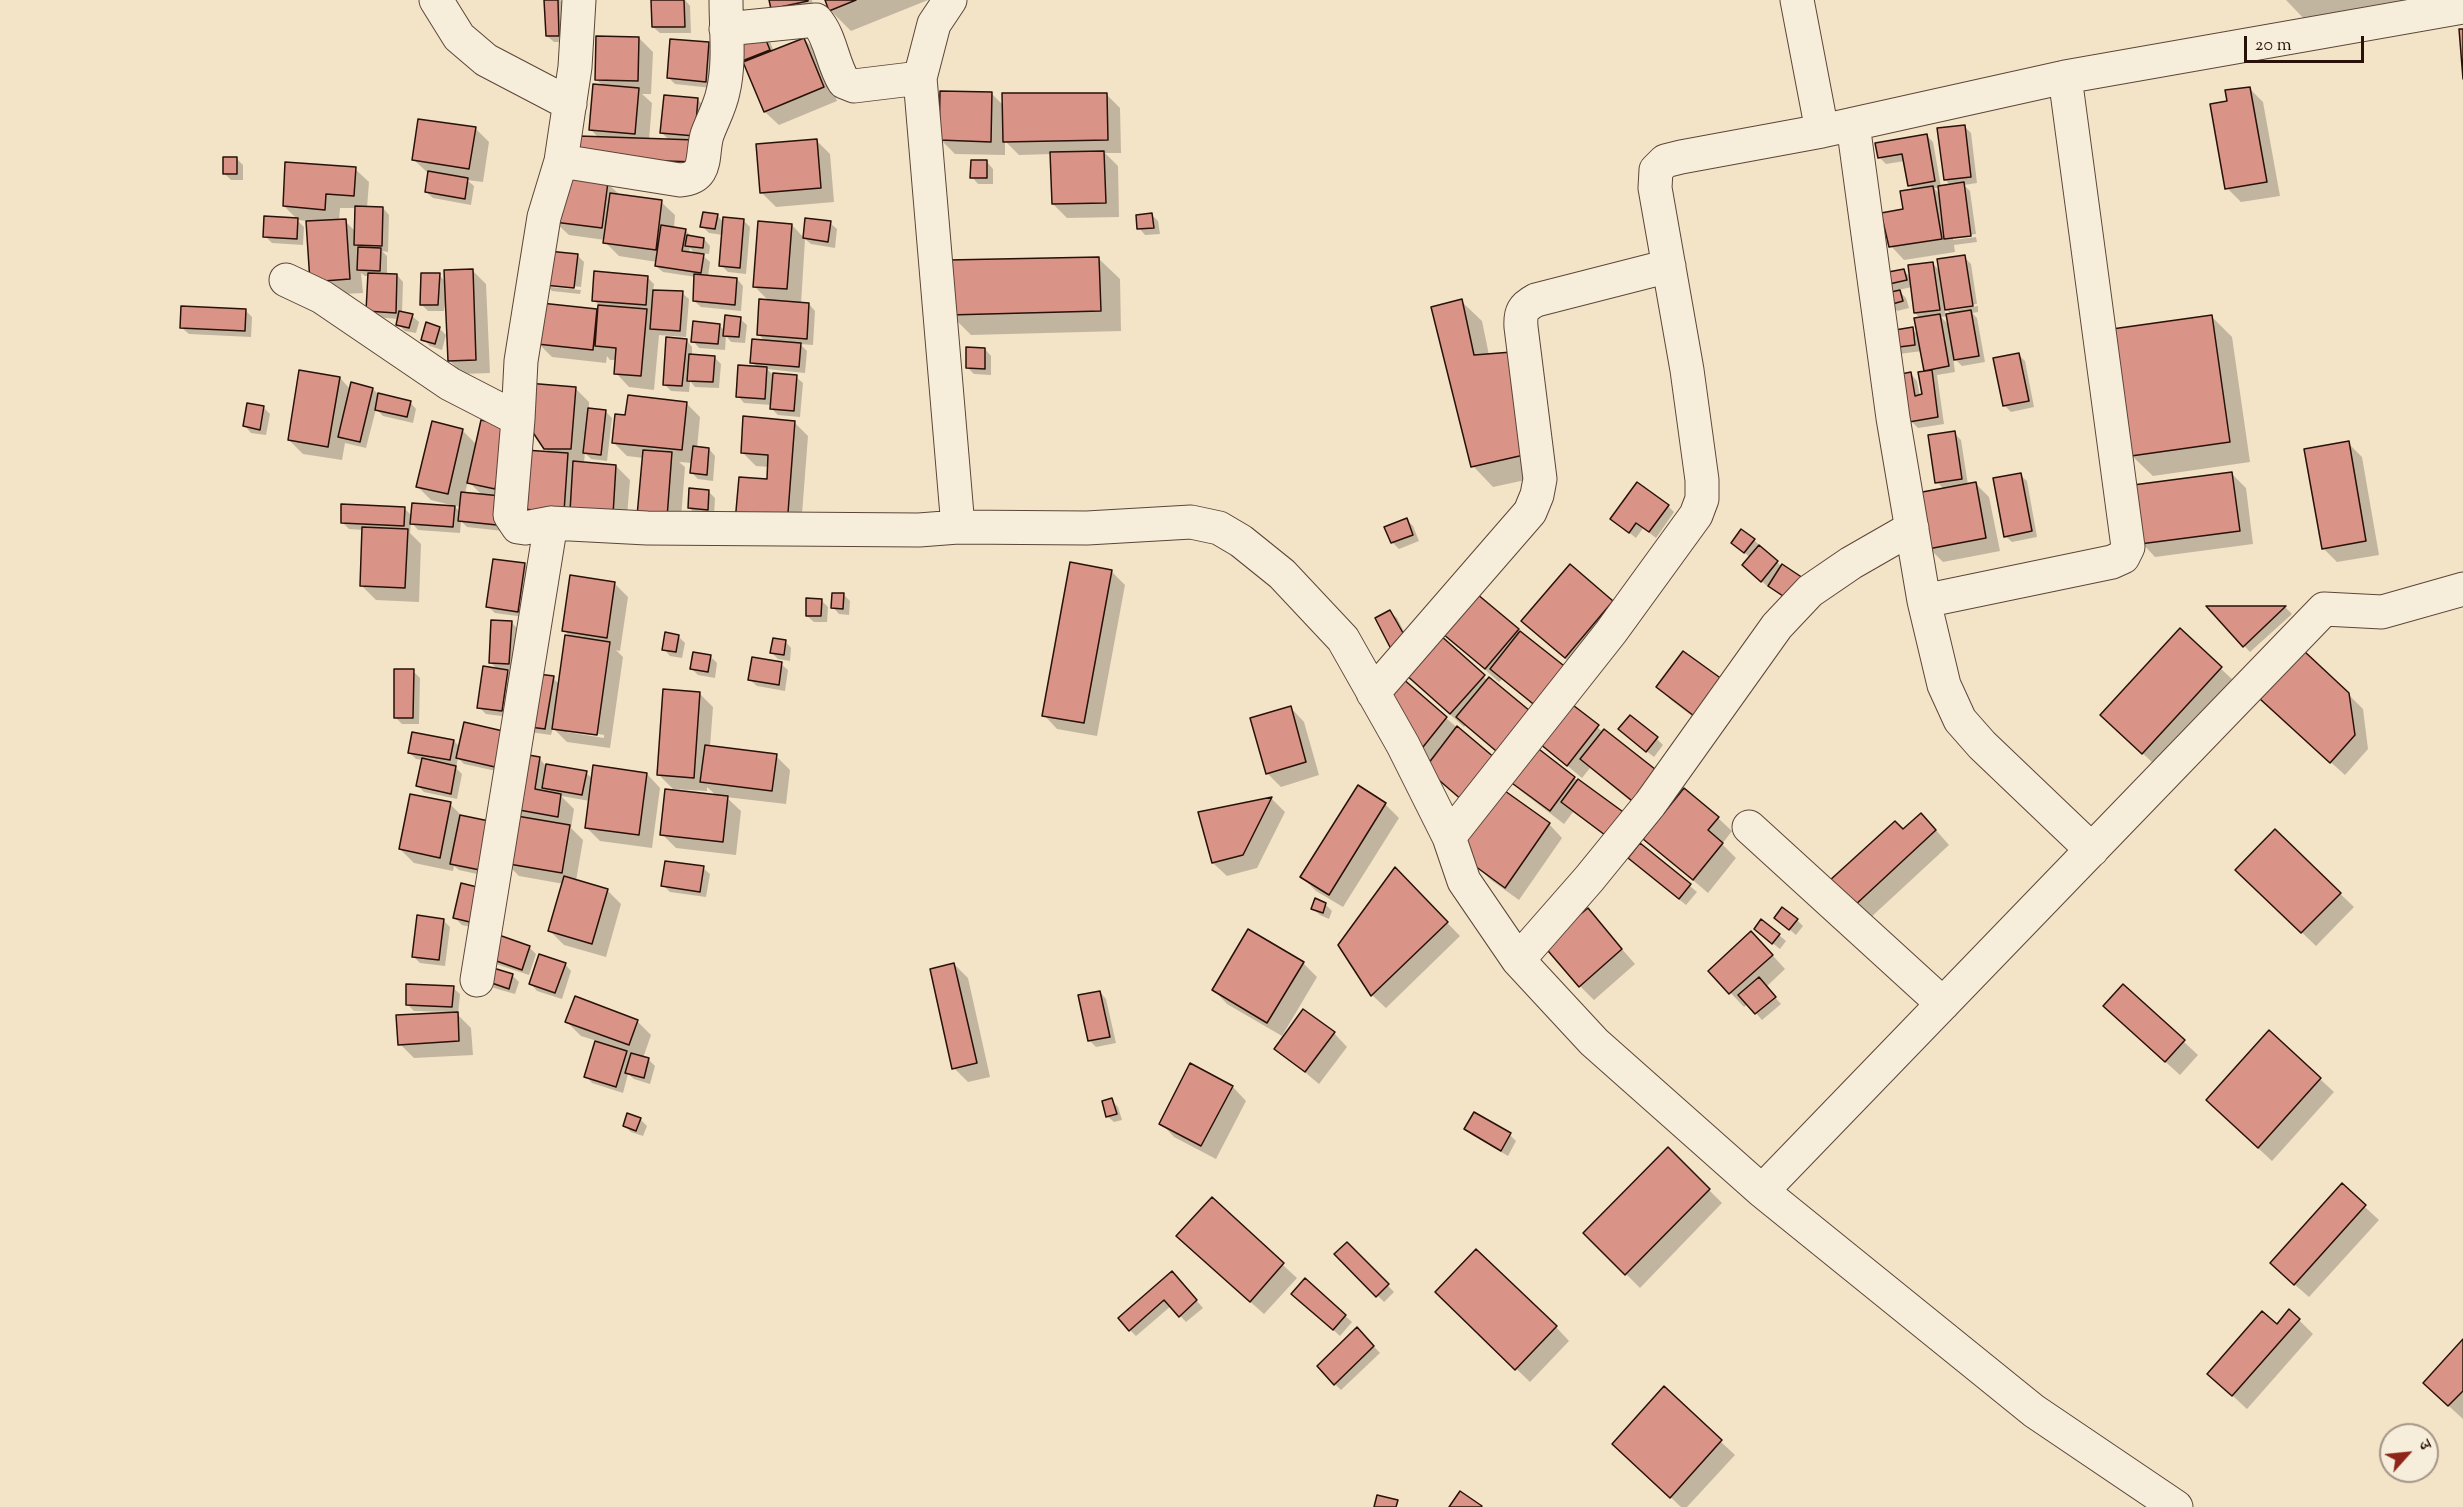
<!DOCTYPE html>
<html>
<head>
<meta charset="utf-8">
<style>
  body { margin:0 }
  #map { position:relative; width:2463px; height:1507px; overflow:hidden; background:#f3e3c7; font-family:"Sorts Mill Goudy","Noto Serif Devanagari",serif }
  canvas { display:block }
  .north { position:absolute; left:2379px; top:1423px; width:60px; height:60px; box-sizing:border-box; background:#f7eddb; border:2px solid #a49587; border-radius:50%; rotate:63deg; font-size:16px; font-weight:700; line-height:24px; text-align:center; color:#281109 }
  .north::after { content:''; display:block; margin:auto; width:21px; height:27px; background:#8f2418; clip-path:polygon(50% 0,100% 100%,50% 72%,0 100%) }
  .scale { position:absolute; left:2244px; top:36px; width:120px; height:27px; box-sizing:border-box; border:3px solid #281109; border-top:0; padding-left:8px; font-size:18px; line-height:21px; white-space:nowrap; color:#281109; -webkit-text-stroke:4px #f7eddb; paint-order:stroke }
</style>
</head>
<body>
<div id="map">
<canvas width="2463" height="1507"></canvas>
<div class="north">उ</div>
<div class="scale">20 m</div>
</div>
<script>
const c = document.querySelector('canvas').getContext('2d');
c.lineJoin = 'round';
function paint(path, color) { c.fillStyle = color; c.fill(path, 'evenodd'); }
function stroke(path, color, width, dash) { c.strokeStyle = color; c.lineWidth = width; c.lineCap = dash ? 'butt' : 'round'; c.setLineDash(dash || []); c.stroke(path); }
const shadow = new Path2D(`
  M546,0H560L564,4L565,42H554L547,36Z
  M653,0H685L690,6L691,33H660L653,27Z
  M770,0H812L814,8L779,15Z
  M826,0H928L851,31L830,10Z
  M2286,0H2431L2307,22Z
  M639,38L653,52L651,94H642L652,103L649,140H669L662,133L698,100L704,106L708,176L594,172L599,138L591,130L603,86L596,79Z
  M769,39L774,52L804,39L818,53L837,101L779,125L765,112L743,60Z
  M708,44L715,50L712,88L675,84L669,78Z
  M2249,88L2263,102L2280,196L2241,202L2227,188L2229,103Z
  M992,94L1004,106L1106,94L1120,108L1121,153H1105L1118,166L1119,217L1067,218L1053,204L1052,154L1019,155L1005,141V155L955,154L941,140Z
  M1964,126L1971,133L1977,183L1964,185L1970,191L1976,234L1953,237V240L1976,237L1977,242L1954,245L1955,252L1904,260L1891,246L1914,190L1909,185L1905,161L1886,164L1879,157L1926,135L1933,142L1941,187L1951,186L1945,179ZM1934,188H1939L1940,195Z
  M475,128L489,142L483,182L467,180L474,186L471,205L433,198L426,192L429,174L414,160Z
  M816,140L830,154L834,202L776,207L762,193Z
  M237,159L243,165V180H231L224,173Z
  M987,162L993,169V184H978L972,177Z
  M355,169L369,182L367,208H383L389,215L388,252L382,251L387,256V275H397L403,282L402,313L412,316L419,322L416,333L405,331L398,324L399,319L374,317L368,310L370,276H365L361,273L363,293L325,295L311,281L307,221L298,220L284,206ZM340,208H357L356,232L345,221H339Z
  M607,183L620,195L661,202L675,215L674,228L685,230L692,237L704,239L710,246L709,254L700,253L710,262L708,276L737,279L743,286L741,311L701,307L694,301L696,277L663,272L656,266L657,262L619,256L605,242V240L569,235L555,222ZM690,248L696,255L689,253Z
  M717,215L724,223L744,221L750,227L746,274L728,272L721,265L723,235L709,233L702,226Z
  M1152,215L1158,221L1160,234L1145,235L1139,228Z
  M297,220L304,227L303,245L272,243L265,236Z
  M830,223L837,229L835,248L811,244L805,239L801,304H809L815,311L813,345L800,344L807,351L805,373L767,369L772,374L796,377L803,383L800,417L778,415L771,408L772,405L744,403L738,396L758,368L752,362L765,341L758,334L769,301L754,286L792,225L804,238Z
  M577,255L584,262L581,287L551,284V287L581,290L580,294L552,291L546,285Z
  M1964,257L1971,264L1977,304L1950,307V311L1978,306V312L1972,313L1977,318L1985,362L1962,366L1953,357L1955,372L1937,375L1944,424L1918,428L1911,421V374L1917,381L1920,396H1924L1926,372L1922,351L1899,354L1893,347L1912,329L1919,336L1921,319L1915,313L1912,287L1898,290L1906,298L1909,308L1897,311L1891,304L1895,293L1887,284L1903,270L1911,278L1933,264L1940,271ZM1944,307L1952,315L1946,316ZM1948,316L1950,326L1941,317Z
  M1099,259L1120,279L1121,331L971,335L950,314Z
  M472,270L486,284L490,373L463,374L449,360L447,305H445L444,311H428L421,304L439,275L446,282Z
  M647,277L654,284L653,291L682,293L689,299L686,337L659,335L654,390L629,387L616,373L617,360H610L607,356L606,363L552,357L538,343L596,310L599,313L600,306L593,300Z
  M1461,301L1482,321L1489,355L1544,476L1493,487L1473,466Z
  M245,310L252,317L251,337L189,334L182,328Z
  M2211,316L2232,337L2250,462L2153,476L2132,456Z
  M740,319L747,325L745,343L731,342L726,336L725,350L699,348L693,341L719,325L725,331Z
  M439,328L446,335L442,350L430,346L423,339Z
  M686,340L692,347V356L714,357L721,364L719,388L695,387L690,381L689,392L671,391L664,384Z
  M985,349L991,356V375L974,374L967,367Z
  M2019,355L2025,361L2034,407L2011,412L2004,405Z
  M340,378L351,390L373,389L378,394L410,402L416,409L413,423L383,416L376,409L366,448L345,443L342,460L303,454L289,440Z
  M575,388L589,402V410L605,411L612,418L607,461L591,459L585,453L584,463L616,466L630,480L626,528L536,522L522,508L550,453L545,448Z
  M686,403L700,417L697,448L709,449L715,456L713,481L698,479L692,473L693,463L679,462L685,467L680,531L653,529L644,458L627,456L613,442Z
  M263,407L270,414L266,435L251,433L245,426Z
  M794,422L808,436L800,540L768,480L769,467L756,466L742,452Z
  M508,427L503,531L467,527L461,521L460,533L418,530L411,522L410,533L421,544L419,602L376,600L362,586L364,530L349,529L342,522L404,508L412,516L451,507V505L431,500L417,486L462,430L477,445ZM468,481L482,495L465,493ZM453,505L461,507V513Z
  M1954,433L1961,440L1968,485L1975,483L1989,497L2000,551L1943,562L1929,548L1944,489L1937,482Z
  M2348,443L2362,457L2379,555L2337,562L2323,548Z
  M2232,474L2246,488L2253,544L2155,557L2142,543Z
  M2020,475L2027,481L2037,537L2012,542L2005,536Z
  M708,491L715,498L714,516L696,514L689,508Z
  M1668,506L1674,512L1656,538L1643,528L1636,538L1612,519Z
  M1407,520L1413,526L1419,541L1399,549L1392,542Z
  M1754,540L1782,567L1796,605L1768,587L1751,571L1750,557L1739,549Z
  M525,565L531,571L524,617L495,613L488,606Z
  M1111,571L1125,585L1097,736L1057,729L1044,715Z
  M614,583L628,597L620,651L616,650L623,657L610,748L567,742L553,728L551,735L530,732L553,678L559,684L571,638L564,630ZM567,729L604,735V738L567,732Z
  M844,595L850,601L849,615L839,614L833,607Z
  M1477,596L1520,633L1566,701L1603,732L1650,817L1590,768L1582,778L1539,742L1534,748L1578,781L1616,843L1573,812L1564,824L1521,791L1507,777L1498,788L1549,824L1562,838L1519,900L1491,880L1476,866L1479,815L1420,751L1390,698L1446,718L1495,760L1515,767L1466,725L1464,727L1421,688L1441,637L1488,681L1534,717L1551,720L1502,679L1499,682L1445,634Z
  M821,600L828,607L827,622H814L807,616Z
  M1612,602L1626,616L1579,671L1523,621Z
  M2209,608H2286L2292,614L2250,652Z
  M1390,612L1397,618L1412,647L1393,648Z
  M511,622L518,629L515,670L505,669L514,678L509,717L486,714L479,707L498,670L490,662Z
  M2180,630L2235,682L2157,767L2116,728Z
  M678,636L685,643L682,658L670,656L664,649Z
  M785,641L791,648L790,661L778,659L771,652Z
  M1683,653L1713,732L1671,700L1658,687Z
  M710,656L717,663L715,678L698,675L691,668Z
  M781,664L788,670L785,691L757,686L750,680Z
  M413,671L420,678L419,724H402L395,717Z
  M699,693L713,707L710,747L776,756L790,770L786,804L726,797L741,811L736,855L676,848L662,834L717,796L707,787V791L673,789L659,775Z
  M2348,694L2363,709L2368,749L2345,775L2276,713Z
  M1291,708L1304,722L1319,775L1281,787L1267,773Z
  M465,724L501,772L464,764L458,758L456,768L462,774L457,799L424,792L418,786L423,760L416,759L409,752L454,741L460,747Z
  M1627,736L1656,738L1663,745L1654,757Z
  M539,758L546,766L586,773L593,779L647,774L660,788L652,848L600,841L586,827L590,801L561,796L574,809L571,828L583,840L576,881L607,890L621,904L606,957L564,945L550,931L564,884L519,876L505,862L509,808Z
  M1359,787L1385,804L1399,818L1343,907L1316,891L1302,877Z
  M1272,799L1285,812L1257,868L1227,876L1213,863L1200,813Z
  M450,804L464,818L486,876L459,870L454,866L453,871L414,863L400,849Z
  M1718,818L1732,831L1722,844L1736,858L1708,893L1645,839Z
  M1935,829L1949,845L1868,920L1854,906L1903,831Z
  M2275,831L2354,907L2316,946L2251,884Z
  M1641,845L1697,892L1686,905L1636,864Z
  M703,868L710,874L706,897L670,892L663,885Z
  M1396,870L1460,936L1386,1008L1372,995L1340,945Z
  M462,885L480,929L462,925L455,918Z
  M1325,904L1332,911L1329,919L1320,915L1313,909Z
  M1588,910L1635,964L1594,1000L1580,986Z
  M1776,918L1797,920L1803,926L1796,935Z
  M443,920L450,927L445,966L420,963L414,957Z
  M1762,935H1779L1786,941L1780,949Z
  M529,947L536,954L529,975L496,964L489,957Z
  M1765,947L1785,969L1766,987L1781,1004L1762,1020L1748,1004L1744,1007L1710,971Z
  M1303,963L1317,977L1282,1036L1227,1004L1214,990Z
  M565,964L571,971L562,999L537,991L531,984Z
  M954,964L968,978L990,1077L968,1082L954,1068Z
  M512,975L519,982L515,994L494,988L487,981Z
  M2124,986L2198,1055L2180,1075L2119,1020Z
  M453,988L460,994L458,1015L471,1028L473,1055L414,1058L400,1044L448,1014V1012L414,1011L407,1004Z
  M1100,992L1106,999L1116,1043L1096,1047L1089,1040Z
  M637,1021L651,1035L643,1058L649,1060L655,1066L650,1084L634,1079L628,1074L623,1093L592,1083L586,1076L597,1041L581,1036L567,1022Z
  M1334,1033L1347,1047L1319,1084L1276,1048Z
  M2320,1079L2334,1092L2272,1161L2221,1114Z
  M1233,1087L1246,1101L1216,1159L1174,1137L1161,1123Z
  M1111,1100L1118,1107L1122,1120L1114,1122L1107,1116Z
  M640,1119L647,1126L643,1136L631,1132L625,1126Z
  M1466,1129L1510,1135L1516,1141L1508,1156L1472,1135Z
  M1668,1149L1722,1203L1640,1288L1585,1233Z
  M2342,1186L2379,1220L2309,1297L2286,1277Z
  M1212,1200L1297,1278L1264,1314L1192,1250Z
  M1347,1244L1394,1292L1384,1302L1337,1254Z
  M1179,1280L1203,1308L1186,1322L1171,1306L1136,1336L1130,1330Z
  M1305,1280L1352,1322L1340,1336L1300,1300Z
  M1451,1306L1556,1327L1569,1341L1530,1382Z
  M2299,1320L2313,1334L2247,1409L2209,1374L2277,1326Z
  M1364,1336L1380,1353L1341,1390L1335,1384Z
  M2463,1342V1419L2439,1397Z
  M1664,1389L1735,1455L1687,1507H1681L1628,1457Z`);
const building = new Path2D(`
  M544,0H558L559,36H546Z
  M651,0H684L685,27H652Z
  M769,0H808V1L771,9Z
  M825,0H856L829,11Z
  M2459,29H2463V79Z
  M762,30L770,50L742,61L734,42Z
  M596,36L639,37L638,81L595,80Z
  M804,38L824,87L764,112L743,62Z
  M670,39L709,42L706,82L667,78Z
  M593,84L639,88L635,134L589,130Z
  M2250,87L2267,182L2225,189L2210,104L2227,101L2225,90Z
  M940,91L992,92L991,142L939,140Z
  M1002,93H1107L1108,140L1003,142Z
  M664,95L698,98L695,136L660,133Z
  M418,119L476,127L469,169L412,160Z
  M1965,125L1971,177L1944,180L1937,128Z
  M1927,134L1935,181L1908,186L1902,154L1878,158L1875,143Z
  M579,136L696,140L695,162L579,158Z
  M817,139L821,188L760,193L756,144Z
  M1104,151L1106,203L1052,204L1050,152Z
  M223,157H237V174H223Z
  M971,160H987V178H970Z
  M285,162L356,167L354,196L326,194L325,210L283,206Z
  M428,171L468,178L465,199L425,192Z
  M560,175L608,182L602,228L554,222Z
  M1964,182L1971,236L1944,239L1938,186Z
  M1933,186L1942,239L1889,247L1881,213L1903,209L1900,191Z
  M610,193L662,200L656,250L603,243Z
  M355,206L383,207L382,246L354,245Z
  M703,212L718,214L715,229L700,227Z
  M1152,213L1154,228L1137,229L1136,215Z
  M264,216L298,218L297,239L263,237Z
  M723,217L744,219L740,268L719,266Z
  M805,218L831,221L828,242L803,238Z
  M346,219L350,279L310,282L306,221Z
  M758,221L792,224L787,289L753,287Z
  M661,225L686,229L682,251L704,254L701,273L655,266Z
  M687,235L704,238L703,248L685,246Z
  M358,247L381,248L380,271L357,270Z
  M548,251L578,254L574,288L544,285Z
  M1965,255L1973,306L1945,310L1937,259Z
  M1099,257L1101,311L949,315L948,260Z
  M1933,262L1940,310L1914,313L1908,265Z
  M473,269L476,360L448,361L444,270Z
  M1904,269L1907,280L1885,285L1883,273Z
  M594,271L648,276L646,305L592,301Z
  M368,273L397,274L396,313L366,311Z
  M421,273H440L438,305H420Z
  M694,274L737,278L735,305L693,301Z
  M653,290L683,291L680,331L650,329Z
  M1900,290L1903,301L1889,305L1886,293Z
  M759,299L809,303L807,339L757,335Z
  M1462,299L1474,355L1512,352L1524,455L1471,467L1431,307Z
  M541,303L597,309L593,350L537,344Z
  M598,305L647,309L641,376L614,374L616,348L595,346Z
  M181,306L246,309L245,331L180,328Z
  M1971,310L1979,356L1954,360L1946,314Z
  M399,311L413,314L409,328L396,325Z
  M1940,314L1949,366L1924,371L1914,318Z
  M725,315L741,317L739,337L723,336Z
  M2212,315L2230,442L2131,456L2112,329Z
  M693,321L720,324L718,344L691,342Z
  M426,322L440,327L435,344L421,340Z
  M1913,327L1915,345L1891,348L1889,331Z
  M666,337L687,339L682,386L663,385Z
  M752,339L801,343L799,367L750,363Z
  M966,347L985,348V369L966,368Z
  M2019,353L2029,401L2003,406L1993,358Z
  M689,354L715,356L713,382L687,381Z
  M738,365L767,367L765,399L736,397Z
  M299,370L340,377L328,447L288,440Z
  M1932,370L1938,417L1909,422L1901,374L1911,372L1915,396L1922,394L1918,372Z
  M773,373L797,375L794,411L770,409Z
  M351,382L373,388L360,442L338,437Z
  M527,383L576,387L571,449H544L524,419Z
  M378,393L411,401L407,417L375,410Z
  M628,395L687,402L682,450L612,443L615,414L625,415Z
  M247,403L264,406L260,430L243,426Z
  M588,408L606,410L601,455L583,453Z
  M743,416L795,421L787,526L735,522L739,477L767,479L768,455L741,453Z
  M481,420L508,426L495,489L467,483Z
  M432,421L463,429L448,494L416,487Z
  M1955,431L1962,479L1935,483L1928,435Z
  M2349,441L2366,541L2322,549L2304,449Z
  M693,446L709,448L707,475L690,473Z
  M525,450L568,453L564,512L521,509Z
  M643,450L672,452L667,518L637,516Z
  M573,461L616,465L613,515L570,511Z
  M2232,472L2240,531L2140,544L2133,485Z
  M2021,473L2032,531L2004,537L1993,478Z
  M1637,482L1669,505L1649,532L1636,523L1629,533L1610,519Z
  M1976,482L1986,538L1928,549L1917,493Z
  M689,488L709,490L708,510L688,508Z
  M461,492L501,496L497,525L458,521Z
  M412,503L455,506L453,527L410,524Z
  M341,504L405,507L404,526L341,523Z
  M1407,518L1413,535L1391,543L1384,527Z
  M362,527L408,529L405,588L360,586Z
  M1741,529L1755,539L1744,553L1731,543Z
  M1759,545L1778,561L1761,582L1742,565Z
  M493,559L525,563L518,612L486,607Z
  M1070,562L1112,570L1084,723L1042,716Z
  M1570,564L1613,601L1565,658L1521,621Z
  M1782,564L1803,578L1789,600L1768,586Z
  M570,575L615,582L607,638L562,631Z
  M832,593H844L843,609L831,608Z
  M1477,594L1519,629L1485,669L1443,634Z
  M806,598L822,599L821,616H806Z
  M2206,606H2286L2243,647Z
  M1390,610L1407,640L1391,649L1375,618Z
  M491,620L512,621L509,664L489,663Z
  M2180,628L2222,667L2142,754L2100,715Z
  M1520,631L1568,669L1537,707L1490,669Z
  M665,632L679,635L676,652L662,650Z
  M565,635L610,642L597,735L552,729Z
  M1440,635L1485,675L1450,714L1405,674Z
  M773,638L786,640L784,655L770,653Z
  M1683,651L1726,682L1698,719L1656,687Z
  M2304,651L2349,693L2355,735L2330,763L2260,699Z
  M693,652L711,655L708,672L690,669Z
  M752,657L782,662L779,685L748,680Z
  M483,666L508,670L502,711L477,708Z
  M394,669H414L413,718H394Z
  M530,673L554,676L545,729L522,726Z
  M1489,677L1536,716L1502,756L1456,717Z
  M1402,678L1447,717L1419,752L1388,698Z
  M663,689L700,692L694,778L657,775Z
  M1565,699L1599,725L1567,766L1534,739Z
  M1291,706L1306,762L1266,774L1250,718Z
  M1630,715L1658,737L1646,752L1618,729Z
  M464,722L503,731L495,767L456,758Z
  M1457,726L1496,759L1463,801L1425,768Z
  M1604,729L1660,773L1636,804L1580,759Z
  M412,732L454,740L450,760L408,753Z
  M1531,743L1575,777L1550,811L1505,778Z
  M705,745L777,754L772,791L700,782Z
  M517,753L540,757L535,789L561,794L558,817L508,808Z
  M422,758L456,766L451,794L416,786Z
  M546,764L587,771L582,795L542,788Z
  M593,765L647,773L639,835L585,828Z
  M1578,779L1626,814L1609,838L1561,802Z
  M1358,785L1386,803L1329,895L1300,877Z
  M1498,786L1550,823L1505,888L1475,866L1464,835Z
  M1684,788L1719,817L1708,830L1723,843L1693,880L1643,839Z
  M665,789L728,796L723,842L660,835Z
  M410,794L451,802L440,858L399,849Z
  M1272,797L1243,855L1212,863L1198,812Z
  M1921,813L1936,830L1853,907L1829,881L1895,821L1903,829Z
  M460,815L489,821L480,870L450,864Z
  M511,815L570,825L562,873L503,863Z
  M2275,829L2341,893L2301,933L2235,870Z
  M1640,843L1691,884L1679,899L1628,858Z
  M665,861L704,866L700,892L661,886Z
  M1395,867L1448,922L1371,996L1338,945Z
  M564,876L608,889L592,944L548,931Z
  M461,883L481,888L474,923L453,918Z
  M1315,898L1326,903L1323,913L1311,909Z
  M1782,907L1798,919L1789,930L1774,918Z
  M1588,908L1622,949L1579,987L1543,945Z
  M417,915L444,919L439,960L412,957Z
  M1761,919L1780,934L1772,944L1754,929Z
  M1248,929L1304,962L1267,1023L1212,990Z
  M1751,931L1773,955L1729,994L1708,971Z
  M496,934L530,946L522,970L488,958Z
  M539,954L566,963L555,993L529,984Z
  M954,963L977,1063L952,1069L930,969Z
  M490,967L513,974L509,989L486,981Z
  M1759,977L1776,997L1755,1014L1738,995Z
  M406,984L454,986L452,1007L406,1005Z
  M2123,984L2185,1040L2165,1062L2103,1006Z
  M1100,991L1110,1037L1088,1041L1078,995Z
  M575,996L638,1020L629,1045L565,1022Z
  M1303,1009L1335,1032L1305,1072L1274,1049Z
  M458,1012L459,1041L398,1045L396,1015Z
  M2269,1030L2321,1078L2258,1148L2206,1100Z
  M595,1041L627,1051L616,1087L584,1077Z
  M631,1053L649,1058L644,1078L625,1073Z
  M1190,1063L1233,1086L1201,1146L1159,1124Z
  M1112,1098L1117,1114L1106,1117L1102,1101Z
  M1474,1112L1511,1133L1501,1151L1464,1129Z
  M627,1113L641,1118L636,1131L623,1126Z
  M1668,1147L1710,1189L1625,1275L1583,1233Z
  M2342,1183L2366,1205L2294,1285L2270,1263Z
  M1212,1197L1284,1263L1250,1302L1176,1236Z
  M1347,1242L1389,1284L1376,1297L1334,1254Z
  M1476,1249L1557,1326L1515,1370L1435,1292Z
  M1172,1271L1197,1300L1179,1317L1164,1300L1129,1331L1118,1318Z
  M1305,1278L1346,1315L1333,1330L1291,1294Z
  M2289,1309L2300,1319L2232,1396L2207,1374L2262,1311L2277,1324Z
  M1357,1327L1374,1346L1334,1385L1317,1366Z
  M2463,1339V1391L2448,1406L2423,1383Z
  M1664,1386L1722,1440L1670,1498L1612,1444Z
  M1460,1491L1482,1506L1481,1507H1449Z
  M1377,1495L1398,1500L1396,1507H1374Z`);
const minor = new Path2D(`
  M436,0L459,37L486,60L570,104
  M950,0L934,24L920,78L958,527
  M1797,0L1822,131
  M726,29L816,20C831,37 832,63 844,82L854,86L920,78
  M1853,124L1893,418L1924,601L1944,685L1960,720L1982,745L2092,850
  M561,161L680,180C709,178 701,156 707,135C712,121 720,107 723,92C730,63 726,30 726,0
  M286,280L322,297L450,384L518,419L510,515L518,527L525,528L551,523L647,528L919,530L958,527L1087,528L1191,522L1219,528L1241,541L1282,574L1343,639L1403,745L1449,837L1464,881L1518,960L1594,1042L1762,1191L2034,1411L2176,1507
  M518,419L521,361L544,217L561,161L575,67L579,0
  M1924,601L2112,562L2123,557L2128,547L2065,77L2463,7
  M1373,693L1530,512L1537,495L1540,479L1521,327C1520,312 1523,307 1536,300L1669,266
  M1749,827L1943,1004
  M1449,837L1611,632L1696,515L1702,499V480L1687,370L1655,188L1656,170L1665,161L1681,157L1822,131L2065,77
  M1518,960L1589,879L1650,804L1777,626L1810,591L1851,563L1912,528
  M477,980L551,523
  M1762,1191L2324,609L2382,612L2463,589`);
paint(shadow, '#0003');
paint(building, '#da9487');
stroke(building, '#281109', 1.5);
stroke(minor, '#5b4638', 35);
stroke(minor, '#f7eddb', 33);
</script>
</body>
</html>
